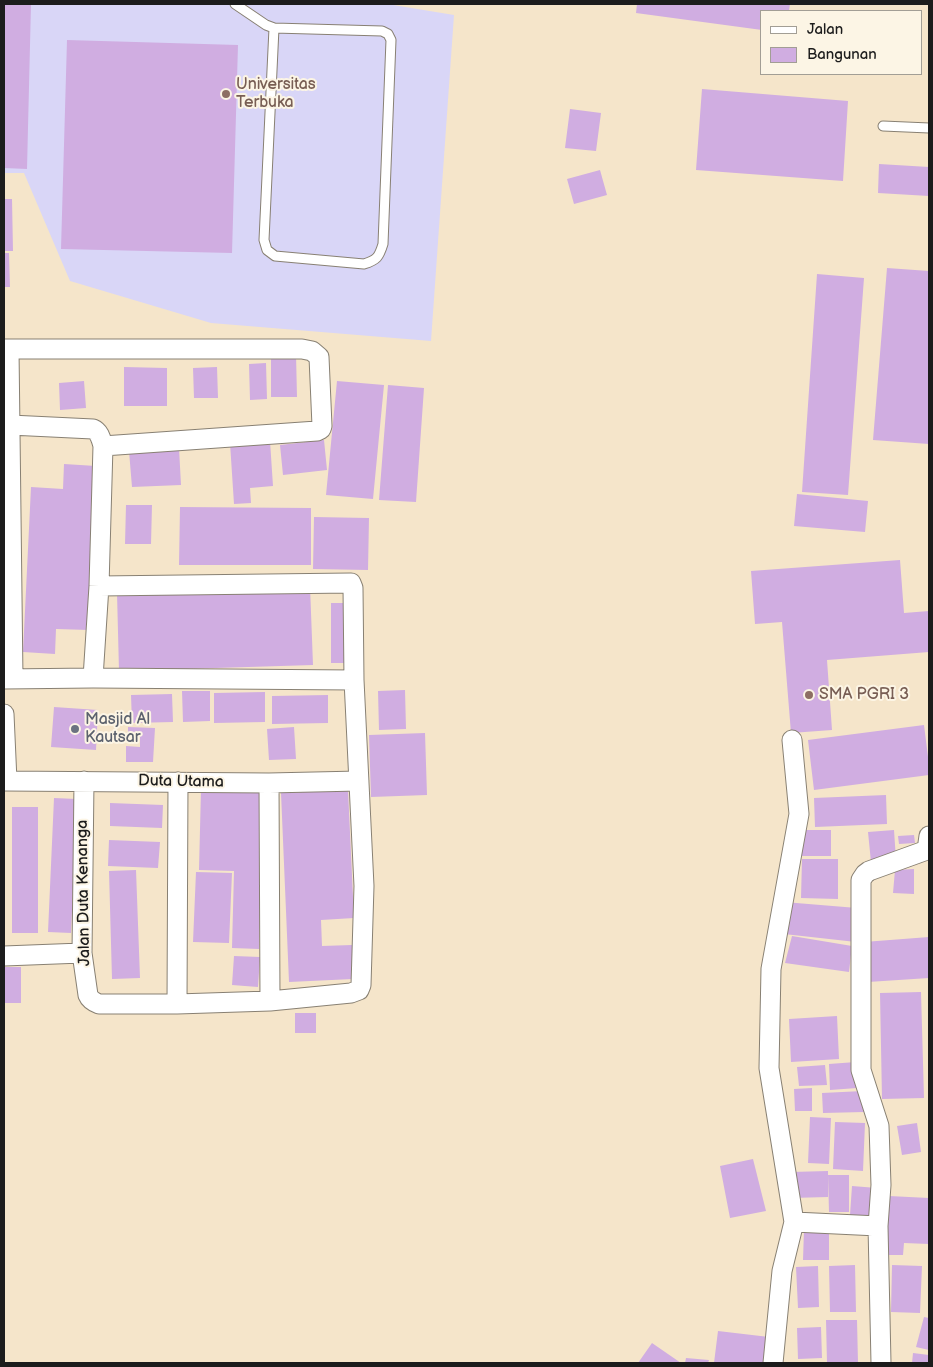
<!DOCTYPE html>
<style>
body{margin:0}
#map{position:relative;width:933px;height:1367px;overflow:hidden;background:#f5e5ca;font-family:"Balsamiq Sans",sans-serif}
canvas{display:block}
.frame{position:absolute;inset:0;border:5px solid #1c1c1c;pointer-events:none}
.legend{position:absolute;left:760px;top:10px;width:162px;height:65px;box-sizing:border-box;background:#fcf5e5;border:1px solid #a29e95;margin:0;padding:6px 9px;list-style:none;font-size:15px;color:#1c1c1c}
.legend li{display:flex;align-items:center;gap:10px;height:25px}
.legend b{width:25px;border:1px solid #a29e95}
</style>
<div id="map">
<canvas width="933" height="1367"></canvas>
<div class="frame"></div>
<ul class="legend">
<li><b style="height:6px;background:#fff"></b>Jalan</li>
<li><b style="height:14px;background:#d0ade1"></b>Bangunan</li>
</ul>
</div>
<script>
const c = document.querySelector('canvas').getContext('2d');
c.lineJoin = 'round';
function paint(path, color) {
  c.fillStyle = color;
  c.fill(path, 'evenodd');
}
function trace(path, color, width, dash) {
  c.strokeStyle = color;
  c.lineWidth = width;
  c.lineCap = dash ? 'butt' : 'round';
  c.setLineDash(dash || []);
  c.stroke(path);
}
function write(font, color, halo, rows, align = 'center') {
  c.font = font + ' "Balsamiq Sans",sans-serif';
  c.lineWidth = 4;
  c.setLineDash([]);
  c.textBaseline = 'middle';
  c.strokeStyle = halo;
  c.fillStyle = color;
  for (const [text, x, y, turn = 0] of rows) {
    c.save();
    c.translate(x, y);
    c.rotate((+turn || 0) * Math.PI / 180);
    c.textAlign = isNaN(turn) ? turn : align;
    if (halo) c.strokeText(text, 0, 0);
    c.fillText(text, 0, 0);
    c.restore();
  }
}
paint(new Path2D(`
 M4,4H387L454,15L431,341L211,323L70,281L24,173H4Z`), '#d9d6f7');
paint(new Path2D(`
 M4,4H31L27,169L4,168Z
 M637,4H790L789,11H762V30L636,13Z
 M67,40L238,45L232,253L61,249Z
 M702,89L848,101L843,181L696,170Z
 M570,109L601,113L596,151L565,148Z
 M879,164L929,167V196L878,193Z
 M600,170L607,195L574,204L567,179Z
 M4,199H12L13,251H4Z
 M4,253H9L10,287H4Z
 M887,268L929,271V444L873,440Z
 M817,274L864,278L848,495L802,492Z
 M296,354L297,397H271V355Z
 M266,363L267,399L250,400L249,364Z
 M124,367L167,368V406H124Z
 M217,367L218,398H194L193,368Z
 M84,381L86,408L60,410L59,383Z
 M337,381L384,385L373,499L326,495Z
 M388,385L424,388L416,502L379,500Z
 M324,440L327,470L283,475L280,445Z
 M270,441L273,486L250,488L251,503L234,504L230,443Z
 M179,448L181,485L132,487L129,451Z
 M64,464L96,466L89,630L56,629L55,654L23,652L31,487L63,489Z
 M797,494L868,501L865,532L794,526Z
 M126,505H152L151,544H125Z
 M180,507L311,508V565H179Z
 M314,517L369,518L368,570L313,569Z
 M900,560L904,613L929,611V652L827,660L832,730L791,733L782,622L755,624L751,571Z
 M310,586L313,665L119,671L117,593Z
 M331,603H350L351,663H331Z
 M405,690L406,729L379,730L378,691Z
 M182,691H210V721L183,722Z
 M265,692V722L214,723V693Z
 M172,694L173,722L132,723L131,695Z
 M328,695V723L272,724V696Z
 M54,707L98,710L96,750L51,747Z
 M924,725L929,765V775L814,790L808,740Z
 M128,727L155,728L153,762H126V746L140,747V737L128,736Z
 M294,727L296,759L269,760L267,729Z
 M425,733L427,795L371,797L369,735Z
 M201,789L262,790L259,949L232,948L234,871L199,870Z
 M348,790L354,918L321,920L322,946L352,945L353,979L289,982L281,793Z
 M886,795L887,824L815,827L814,798Z
 M54,798L77,799L71,933L48,932Z
 M110,803L163,805L162,828L110,826Z
 M12,807H38V933H12Z
 M802,830H831V856H802Z
 M894,830L896,860L871,862L868,832Z
 M914,835L915,843L899,844L898,836Z
 M109,840L160,842L158,868L108,866Z
 M802,859H838V899L801,898Z
 M914,869V894L893,893L895,870Z
 M136,870L140,978L112,979L109,871Z
 M196,872L232,873L229,943L193,942Z
 M784,902L857,908L856,942L784,934Z
 M792,936L852,946L849,972L785,963Z
 M929,937V978L868,982L864,942Z
 M234,956L260,957L258,987L232,985Z
 M4,967H21V1003H4Z
 M921,992L924,1098L882,1099L880,993Z
 M295,1013H316V1033H295Z
 M837,1016L839,1059L791,1062L789,1019Z
 M856,1062L857,1088L830,1090L829,1064Z
 M825,1065L827,1085L799,1086L797,1067Z
 M812,1088V1111H795L794,1089Z
 M863,1091L864,1112L823,1113L822,1093Z
 M810,1117L831,1118L829,1164L808,1163Z
 M835,1122L865,1123L863,1171L833,1169Z
 M917,1123L921,1152L902,1155L897,1126Z
 M753,1159L766,1211L730,1218L720,1166Z
 M828,1171V1197L791,1198V1172Z
 M828,1175H849V1212H829Z
 M852,1186L877,1188L875,1217L850,1215Z
 M889,1196L929,1198V1244L904,1243L903,1255H886Z
 M804,1230H829V1260H803Z
 M855,1265L856,1312H830L829,1266Z
 M892,1265L922,1266L920,1313L891,1312Z
 M818,1266L819,1307L798,1308L796,1267Z
 M924,1317L929,1318V1350L916,1347Z
 M826,1320H857L858,1363H827Z
 M821,1327L822,1358L798,1359L797,1328Z
 M718,1331L769,1337L766,1363H714Z
 M652,1343L681,1363H638Z
 M913,1353L929,1355V1363H912Z
 M686,1358L709,1360L708,1363H685Z`), '#d0ade1');
const lane = new Path2D(`
 M235,4L266,25L274,28L382,31L388,34L391,40L383,244C379,257 377,260 364,264L275,256L267,250L264,240L274,28
 M883,126L929,128`);
const street = new Path2D(`
 M4,349H9L13,679
 M9,349H302L312,351L319,357L322,426L321,429L317,431L103,446
 M10,425L93,429C100,432 101,439 103,446L99,586L93,678
 M4,679L93,678L354,680
 M4,714L7,781
 M4,781L269,783L359,781
 M84,781L82,953L88,995C90,1000 94,1002 99,1004H177L270,1001L351,993L359,990L361,985L364,886L354,680L353,588L351,583L99,586
 M269,783L270,1001
 M4,956L82,953
 M177,1004L178,782
 M794,1222L878,1226
 M773,1363L782,1271L794,1222L769,1068L771,969L799,814L792,740
 M881,1363L878,1226L881,1185L879,1126L861,1070V880L865,874L869,871L927,850L929,836`);
trace(lane, '#888073', 11);
trace(street, '#888073', 21);
trace(lane, '#fff', 9);
trace(street, '#fff', 19);
for (const [x, y, r, color] of [
 [226,94,5,"#8d6e63"],
 [809,695,5,"#8d6e63"],
 [75,729,5,"#6b7280"]
]) {
  const dot = new Path2D();
  dot.arc(x, y, r, 0, 2 * Math.PI);
  c.fillStyle = color;
  c.fill(dot);
  trace(dot, '#fcf5e5', 2);
}
write('16px', '#785e54', '#fcf5e5', [
 ["Universitas",236,85],
 ["Terbuka",236,103],
 ["SMA PGRI 3",819,695]
], 'left');
write('16px', '#5b616d', '#fcf5e5', [
 ["Masjid Al",85,720],
 ["Kautsar",85,738]
], 'left');
write('16px', '#1c1c1c', '#fcf5e5', [
 ["Duta Utama",181,782,1],
 ["Jalan Duta Kenanga",84,893,-91]
]);
</script>
